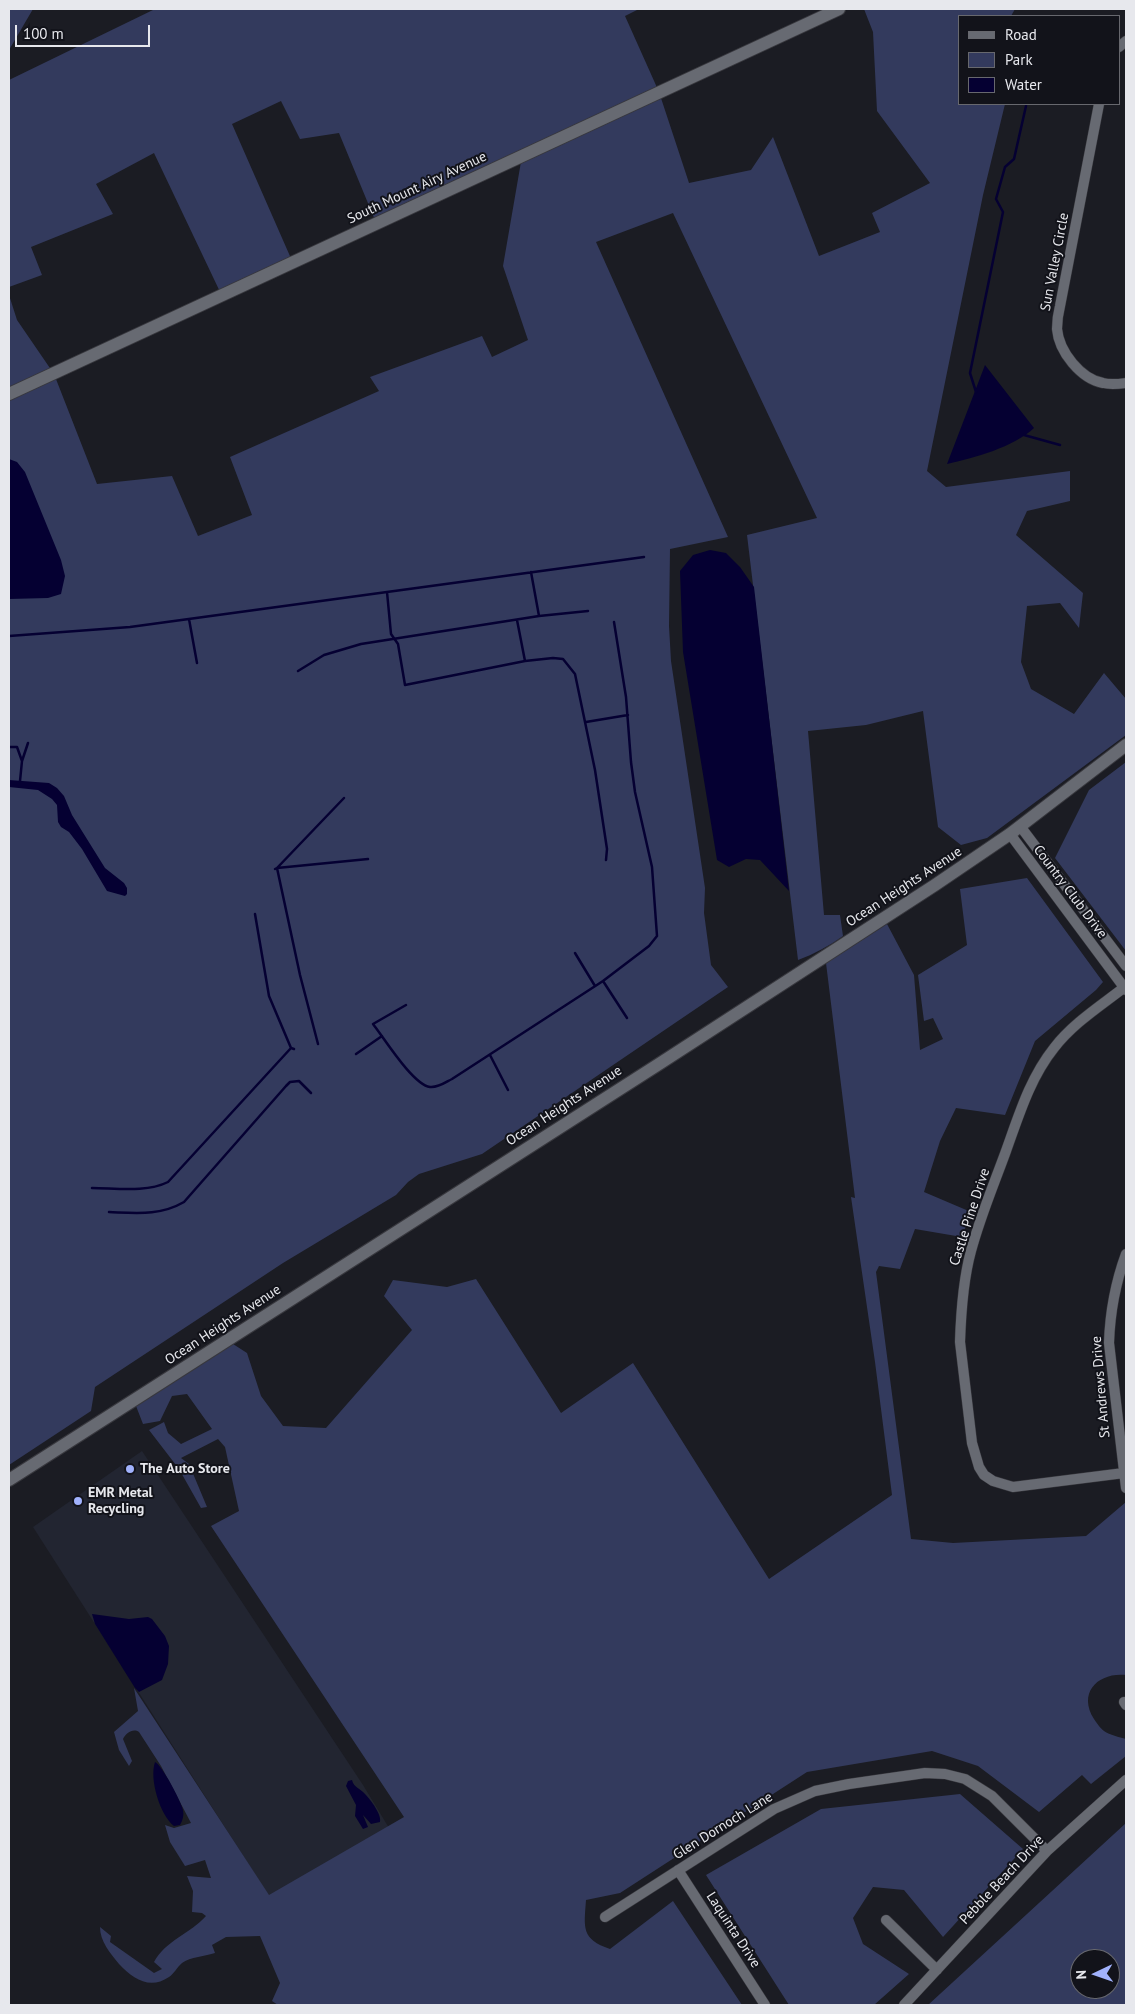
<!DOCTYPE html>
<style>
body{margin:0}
#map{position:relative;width:1135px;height:2014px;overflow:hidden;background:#1b1c23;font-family:"PT Sans",sans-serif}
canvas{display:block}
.frame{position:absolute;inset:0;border:10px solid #e7e8ed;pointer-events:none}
.legend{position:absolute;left:958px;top:15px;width:162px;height:90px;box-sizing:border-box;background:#12131a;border:1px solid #67686e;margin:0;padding:6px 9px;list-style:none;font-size:15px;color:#e7e8ed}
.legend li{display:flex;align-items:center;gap:10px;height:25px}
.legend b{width:25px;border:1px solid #67686e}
.north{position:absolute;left:1070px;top:1949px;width:50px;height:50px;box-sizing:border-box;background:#12131a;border:1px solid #67686e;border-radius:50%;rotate:267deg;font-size:14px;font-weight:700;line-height:20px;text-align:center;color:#e7e8ed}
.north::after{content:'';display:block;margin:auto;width:18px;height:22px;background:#a1b2fd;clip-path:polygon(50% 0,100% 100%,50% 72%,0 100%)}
.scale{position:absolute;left:15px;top:25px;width:135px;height:22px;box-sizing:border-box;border:2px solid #e7e8ed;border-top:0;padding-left:6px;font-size:15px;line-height:18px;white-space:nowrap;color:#e7e8ed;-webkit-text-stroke:4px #12131a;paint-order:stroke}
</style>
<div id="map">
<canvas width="1135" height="2014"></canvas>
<div class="frame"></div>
<ul class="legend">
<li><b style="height:6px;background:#676a72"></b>Road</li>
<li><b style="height:14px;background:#333a5d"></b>Park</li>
<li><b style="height:14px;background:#050032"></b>Water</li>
</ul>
<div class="north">N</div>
<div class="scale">100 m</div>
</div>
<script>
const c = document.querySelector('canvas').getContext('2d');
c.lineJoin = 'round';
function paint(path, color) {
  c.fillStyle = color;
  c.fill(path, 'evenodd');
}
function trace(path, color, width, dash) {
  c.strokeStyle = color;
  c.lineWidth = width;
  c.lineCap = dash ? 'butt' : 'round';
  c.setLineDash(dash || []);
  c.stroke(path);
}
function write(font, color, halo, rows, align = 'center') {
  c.font = font + ' "PT Sans",sans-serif';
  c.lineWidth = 4;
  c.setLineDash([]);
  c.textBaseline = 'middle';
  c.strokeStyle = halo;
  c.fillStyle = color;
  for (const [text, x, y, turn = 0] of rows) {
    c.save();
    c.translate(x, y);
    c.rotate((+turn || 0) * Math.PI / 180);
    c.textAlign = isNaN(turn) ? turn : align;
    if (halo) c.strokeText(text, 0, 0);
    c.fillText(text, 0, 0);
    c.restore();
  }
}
paint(new Path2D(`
 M142,1451L363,1785L389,1828L272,1901L33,1527Z`), '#222531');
paint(new Path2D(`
 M9,9H33L9,50Z
 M155,9H639L625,16L659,92L689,183L751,170L773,137L819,256L880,232L872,213L930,183L877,111L873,32L864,9H1015L1011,16H959V104H1005L983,195L927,471L946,487L1070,471V501L1027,511L1016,535L1083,593L1079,628L1060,603L1027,606L1021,662L1031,689L1074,714L1104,673L1126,699V735L987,838L961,845L938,827L923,711L866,725L808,731L824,915H840L843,936C829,946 814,954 798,960L747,535L817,518L673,213L596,242L728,537L670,549L669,626L671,661L705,888L704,913L711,965L728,987L482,1154L419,1174L408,1182L396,1195L283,1263L95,1387L91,1411L9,1465V295L17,320L54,374L97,484L172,476L198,536L252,515L230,457L379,391L370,377L482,336L492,357L528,340L503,266L522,156L377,225L339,133L300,139L281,101L232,124L293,263L222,296L154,153L96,184L113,214L31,247L42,275L9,287V80Z
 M1126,762V951L1055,858L1089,790Z
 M1027,878L1103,982L1096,990L1035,1041L1005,1115L956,1108L940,1141L924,1192L971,1212L962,1237L915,1229L900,1269L879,1266L876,1272L911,1539L953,1543L1086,1536L1126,1502V1675C1099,1672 1077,1692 1094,1719C1096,1722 1100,1728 1104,1731C1110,1735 1119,1737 1126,1739V1756L1091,1784L1082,1775L1039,1812L978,1766L932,1751L807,1772L620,1893L586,1900C584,1928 581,1939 610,1949L673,1901L742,2005H278L272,2001L280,1983L260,1936L226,1937L212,1945L215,1953C206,1956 190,1957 182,1963C177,1967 174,1974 169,1977C150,1990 133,1979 119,1964C110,1953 100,1941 100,1927L111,1936L110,1942L154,1973L162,1969L154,1962C165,1941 191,1933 206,1916L202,1913L192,1912L193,1891L187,1876L211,1878L205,1860L185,1866L170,1842L165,1825L174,1828L191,1823L161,1766L139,1732C133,1728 126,1733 123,1739L132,1761L129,1766L119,1750L114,1732L138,1711L134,1688L269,1895L404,1817L211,1526L239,1511L225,1447L218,1439L181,1458L189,1464L207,1507L201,1508L179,1469L149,1430L164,1422L168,1433L181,1444L212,1429L187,1394L172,1396L160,1421L143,1424L136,1406L233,1344L247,1353L261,1396L283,1426L326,1428L412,1330L384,1296L393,1280L447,1287L476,1279L561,1413L633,1363L769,1579L892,1495L875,1362L851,1197L855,1198L826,963L887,924L914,975L920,1050L943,1039L933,1018L924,1021L918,975L967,945L960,889Z
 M960,1794L1023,1849L943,1937L904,1890L873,1887L853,1918L863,1944L909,1974L874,2005H789L706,1875L821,1809Z
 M1126,1823V2005H928ZM1080,1959H1110V1989H1080Z`), '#333a5d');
paint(new Path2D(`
 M985,365L1034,428C1014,447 974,458 947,464Z
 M9,459L17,462L25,472L61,560L65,576L61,594L48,598L9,599Z
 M710,550L726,553L740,567L754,587L789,891L760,860L746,859L729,867L717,860L683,652L680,571L693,555Z
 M9,780L49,783L57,788L64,796L72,815L105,868L124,883L127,888V894L125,896L107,891L82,849L69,832L61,827L58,822L57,805L52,799L38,790L9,787Z
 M92,1614L129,1619L148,1617L152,1619L165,1636L169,1646L168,1664L162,1680L139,1692L135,1688L95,1624Z
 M155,1762C162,1765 181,1801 183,1810C184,1815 183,1820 180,1825L174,1826C160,1815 149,1779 155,1762Z
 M352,1780C354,1788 360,1788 365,1794C371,1800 382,1815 380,1822L371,1824L363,1815L368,1827L363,1829L355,1816L356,1805L346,1786L348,1781Z`), '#050032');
trace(new Path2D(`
 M976,392L970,373L1003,212L996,199L1005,167L1014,159L1026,106
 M1024,435L1060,445
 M531,572L539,616
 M387,592L391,634L398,644L405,685L525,661L553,658L563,659L575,674L595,770L607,849L606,860
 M189,619L197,663
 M517,620L525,661
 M9,636L130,627L644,557
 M298,671L324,655L361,644L539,616L588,611
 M586,722L628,715
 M9,747H17L22,761L20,781
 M22,761L28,743
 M277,868L344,798
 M277,868L368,859
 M275,869L277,868L300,975L318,1044
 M255,914L269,996L291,1048L294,1049
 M575,953L595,986
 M603,981L627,1018
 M406,1005L373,1024C384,1038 413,1085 430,1087C438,1088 446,1082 452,1079L603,981L649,946L657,936L652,867L635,792L631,762L626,697L614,622
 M356,1054L382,1036
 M490,1055L508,1090
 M92,1188C115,1188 146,1193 168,1182L291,1048
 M109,1212C136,1213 160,1216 184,1202L286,1086L290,1082L299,1081L311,1093`), '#050032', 2.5);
const street = new Path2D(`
 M1119,47L1126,41
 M1099,104L1060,306C1058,314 1057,322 1057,329C1059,352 1081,379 1103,383C1111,385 1118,384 1126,383
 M1020,826L1126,966
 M1010,834L1126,990
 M1126,1254C1115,1284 1110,1312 1109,1343L1126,1488
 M1124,1473L1013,1487L993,1481L984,1475L979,1467L972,1443L960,1342C961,1311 963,1280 971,1251C980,1217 994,1184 1006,1151C1019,1115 1030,1078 1054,1048C1073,1023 1102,1005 1126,986
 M1124,1702L1126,1705
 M678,1870L765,2005
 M605,1917L774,1809L815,1791L849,1784L925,1773L945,1774L965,1779L992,1796L1047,1851
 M886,1920L937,1970
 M904,2005L1047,1851L1126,1780`);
const secondary = new Path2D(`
 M9,394L839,9
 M9,1480L659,1064L935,885L1010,834L1126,745`);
trace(street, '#38383e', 11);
trace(secondary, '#38383e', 14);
trace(street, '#676a72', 10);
trace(secondary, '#676a72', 12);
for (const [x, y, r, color] of [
 [130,1469,5,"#a1b2fd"],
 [78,1501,5,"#a1b2fd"]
]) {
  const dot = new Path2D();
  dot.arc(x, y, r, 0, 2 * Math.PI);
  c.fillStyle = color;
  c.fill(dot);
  trace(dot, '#12131a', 2);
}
write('14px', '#e7e8ed', '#12131a', [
 ["South Mount Airy Avenue",417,188,-25],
 ["Sun Valley Circle",1055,262,-79],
 ["Ocean Heights Avenue",904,887,-33],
 ["Country Club Drive",1070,892,53],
 ["Ocean Heights Avenue",564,1106,-33],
 ["Castle Pine Drive",970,1217,-72],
 ["Ocean Heights Avenue",223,1325,-33],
 ["St Andrews Drive",1101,1387,-95],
 ["Glen Dornoch Lane",723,1826,-32],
 ["Pebble Beach Drive",1002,1880,-47],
 ["Laquinta Drive",733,1930,57]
]);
write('bold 14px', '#e7e8ed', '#12131a', [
 ["The Auto Store",140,1469],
 ["EMR Metal",88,1493],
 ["Recycling",88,1509]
], 'left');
</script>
